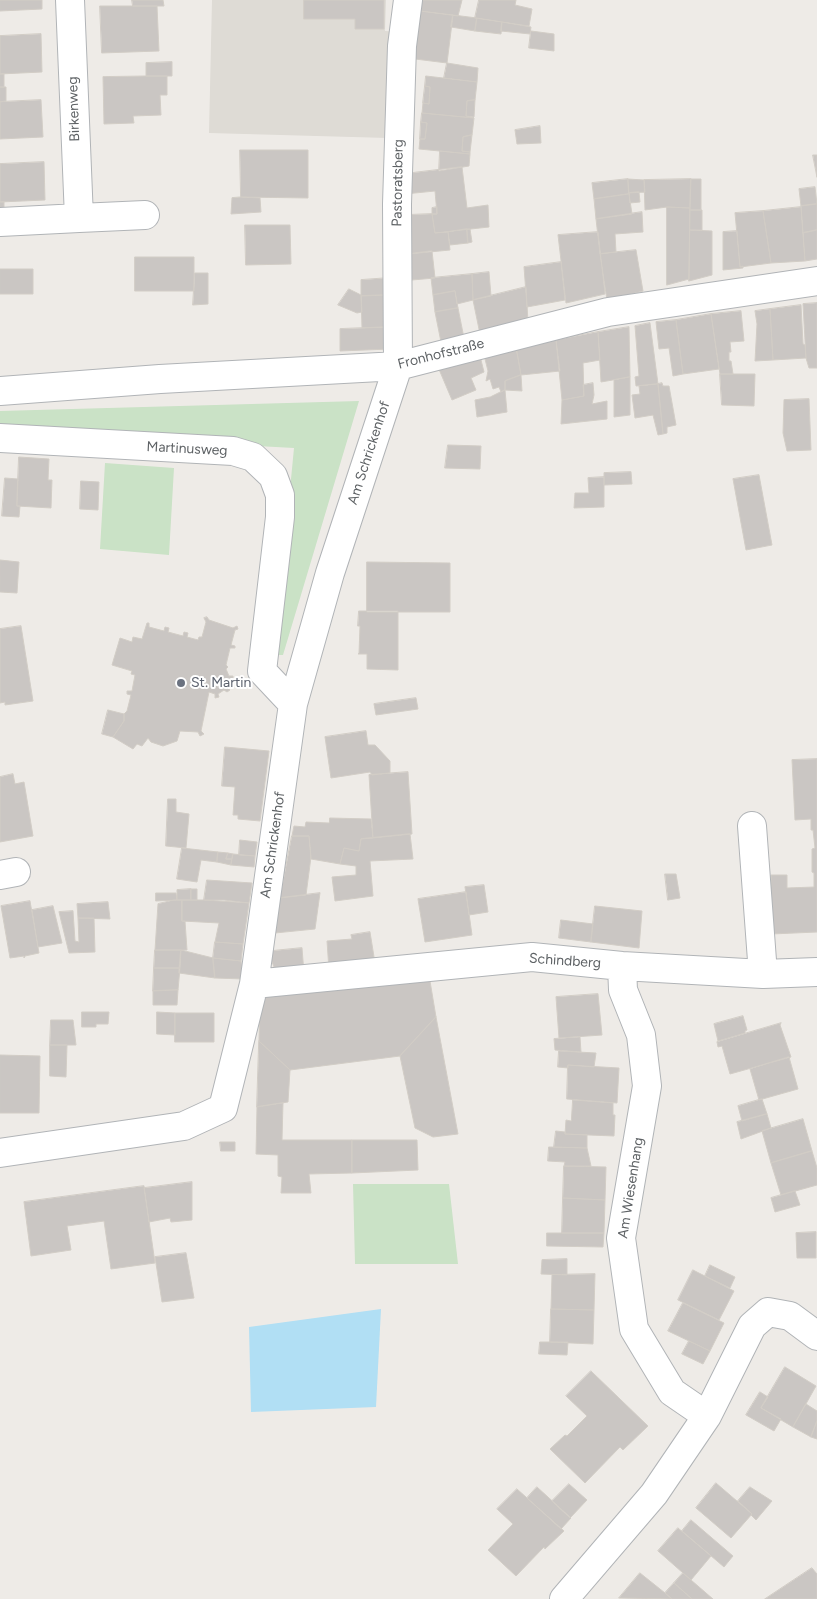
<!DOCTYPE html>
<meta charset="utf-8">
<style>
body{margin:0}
canvas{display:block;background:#eeebe7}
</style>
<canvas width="817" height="1599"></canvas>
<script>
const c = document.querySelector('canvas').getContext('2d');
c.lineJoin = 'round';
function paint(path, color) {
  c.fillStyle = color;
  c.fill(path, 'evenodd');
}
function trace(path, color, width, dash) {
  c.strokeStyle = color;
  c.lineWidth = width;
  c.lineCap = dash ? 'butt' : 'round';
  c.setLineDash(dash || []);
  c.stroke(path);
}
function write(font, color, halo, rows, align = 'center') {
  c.font = font + ' Figtree,sans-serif';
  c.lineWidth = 4;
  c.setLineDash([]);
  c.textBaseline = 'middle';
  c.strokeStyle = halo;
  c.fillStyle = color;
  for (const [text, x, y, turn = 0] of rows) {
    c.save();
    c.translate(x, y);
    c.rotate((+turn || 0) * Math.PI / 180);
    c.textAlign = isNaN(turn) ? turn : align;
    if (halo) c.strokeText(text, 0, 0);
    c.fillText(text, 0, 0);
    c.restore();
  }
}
paint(new Path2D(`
 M212,0H386L385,31L401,32L388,138L209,133Z`), '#dedbd5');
paint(new Path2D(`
 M359,401L283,655H274L294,448L0,432V411Z
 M105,463L174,468L169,555L100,549Z
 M353,1184H449L458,1264H355Z`), '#cae2c6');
paint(new Path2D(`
 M381,1309L376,1407L251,1412L249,1327Z`), '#b1dff4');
const building = new Path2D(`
 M0,0H42V9L0,11Z
 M132,0H163L164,6H133Z
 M304,0H384V29H355V19H304Z
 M421,0H462L458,16L420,11Z
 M479,0H516L515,5L532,9L529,26L475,18Z
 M100,6H157L159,51L102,53Z
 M420,11L453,15L447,63L415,59Z
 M453,15L477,18L475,31L451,27Z
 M477,18L502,22L501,34L475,31Z
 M502,22L531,27L530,34L501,31Z
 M531,31L554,34V51L529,48Z
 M41,34L42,72L0,74V36Z
 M172,62V76H146V63Z
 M447,63L478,68L477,82L444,78Z
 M0,74H4V87H0Z
 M146,76H167V95H160L161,115L133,116L134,123L104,124L103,77Z
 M426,76L477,82L475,100L467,101L466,116L474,118L422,113L423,103L429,104L430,87L425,86Z
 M425,86L430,87L429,104L423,103Z
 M0,87H6V101L0,102Z
 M41,100L43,137L0,139V102Z
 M475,100L474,117L466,116L467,101Z
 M422,113L474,118L472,135L463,137L462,151L470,152V154L419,149L420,139H425L427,123L421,122Z
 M421,122L427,123L425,139H420Z
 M540,126L541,143L517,144L515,130Z
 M472,135L470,152L462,151L463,137Z
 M240,150H308V198L241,197Z
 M440,151L470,154L469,166L439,171Z
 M813,155H817V177Z
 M44,162L45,200L0,202V164Z
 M462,167L467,208L488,205L489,227L435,233L432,214H437L435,191L405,194L404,174Z
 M628,179L644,180L645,192L629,193Z
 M628,179L629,194L594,199L592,183Z
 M691,179H701V210H690Z
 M691,179L690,208L667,207L645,210L644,180Z
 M815,187L817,204L801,206L799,189Z
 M639,192L640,202L630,203L629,193Z
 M629,194L632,214L596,219L594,199Z
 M241,197L260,198L261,212L231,214L232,198Z
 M0,202H4V213H0Z
 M817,204V230L803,233L801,206Z
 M437,207V214H432V208Z
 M667,207L690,208L689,279L667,285Z
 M801,207L805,261L771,263L763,211Z
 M690,210H702V230H690Z
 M763,211L771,263L740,267L735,213Z
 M642,212L643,232L615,234L616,252L600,254L596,219Z
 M432,214L435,233L448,232L450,250L409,254L407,215Z
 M245,225H290L291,264L246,265Z
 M467,229L468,243L450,245L448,232Z
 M467,229H470L472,242L468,243Z
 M690,230L712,231V275L689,281Z
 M817,230V259L805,261L803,233Z
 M737,231L740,267L743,266V268L723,270V232Z
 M598,232L605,294L566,303L558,235Z
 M636,250L643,291L607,300L600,254Z
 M432,251L435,278L412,280L409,254Z
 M135,257H194V291H135Z
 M561,262L565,300L527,307L524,267Z
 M0,269H33V294H0Z
 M489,272L491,296L473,300L472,274Z
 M195,273H208V304L193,305Z
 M472,274L473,300L457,304L455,291L433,295L431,278Z
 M389,278L390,295L361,296V280Z
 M526,287L528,322L480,334L473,300Z
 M349,289L361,295L362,312L357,313L338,305Z
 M455,291L458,308L435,312L433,295Z
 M390,295L391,327L362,328L361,296Z
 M817,303V368H809L806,358L803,304Z
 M801,305L803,344L805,345L806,358L773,360L770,309Z
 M458,308L464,338L441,342L435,312Z
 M770,309L773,360L755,361L757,324L755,311Z
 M741,311L744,341L730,342L731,352H729V361H731L733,374H720L711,314Z
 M711,314L719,369L683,374L676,320Z
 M676,320L683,374L673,376L669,348L659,349L656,322Z
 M650,323L658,384L636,386L635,377L639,376L635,326Z
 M391,327L390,349L340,351V329Z
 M629,327L630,377L601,382L598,332Z
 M598,332L600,360L583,363L584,396L562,400L556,340Z
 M556,340L560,371L521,375L516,347Z
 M516,347L521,375L505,381V390L501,392L499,387L493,389L490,379L486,381L488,371L484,355Z
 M480,356L484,372L471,378L476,390L452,400L438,367Z
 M720,374H755L754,406L722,405Z
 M521,375L522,391L505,390V381Z
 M630,377V415L614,417V380Z
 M593,383L594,395L592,404L607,401V419L561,424L562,400L584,396L583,385Z
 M662,383L663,386H669L676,425L667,427V433L663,434L658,384Z
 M658,384L663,434L658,435L653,415L635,418L632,395L640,394L639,386Z
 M505,390L507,412L477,417L475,400L490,397Z
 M809,399L811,450L787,451L783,433L784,400Z
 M448,445L481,446L480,469L445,468Z
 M19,457L49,459L48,480H52L51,508L17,506Z
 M631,472L632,484L604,485V473Z
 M759,475L772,545L746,550L733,479Z
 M604,477V507L574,508L575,493H589L588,478Z
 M5,478L18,479L17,506H20L19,517L2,516Z
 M81,481L99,482L98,510L80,509Z
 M0,560L19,562L17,593L0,592Z
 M367,562L450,563V612H367Z
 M359,611H398V670L367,669V654H358L359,653L360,626H358Z
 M207,617L209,620L233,628L237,626L238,629L235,630L231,645L235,646V648H230L226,665L228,667L226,669L229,676H233V679H229L227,687L230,690L227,692L224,690L218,694L219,697L215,698V694L209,692L201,731L204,734L200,736L198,732L180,731L177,741L163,746L151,742L148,738L142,746L137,744L133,749L113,737L124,721V714L127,711L131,695L127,694V691H132L135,675L131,674L132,671L112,665L120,638L132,642L133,637L142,639L147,623H149V627L164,631L165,627L169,628L168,632L183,636L184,632L188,633L187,637L198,640L199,637H202L206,622L204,618Z
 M21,626L33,701L5,705V702L0,703V629Z
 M416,698L418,709L376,715L374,704Z
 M108,710L124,714V721L113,737L102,734Z
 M366,731L368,745H375L390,761V773L372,775L370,772L331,778L325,737Z
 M225,747L269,751L260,821L238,819V815H233L235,787L222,786Z
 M817,759V932L772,934L770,888L771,887V875H787V888L814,887V873L812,872V849L815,848L813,830H811V819L795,820L792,760Z
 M408,772L412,834L373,838L369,775Z
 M13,774L15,784L24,782L33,836L0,842V777Z
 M168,799H176V812L189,814L186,848L166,846Z
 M330,818L371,819L373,838L361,839L359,851L344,848L340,864L311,859L309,836H292L294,826L305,827L306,822L329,823Z
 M410,834L413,859L370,861L373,896L335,901L332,877L356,875V866L340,864L344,848L359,851L361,839Z
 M292,836H309L311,857L306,895L280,898Z
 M240,840L257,842L255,856L239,855Z
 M182,848L218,852L217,862L201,860L197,882L177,879Z
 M218,852L228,853L226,859H232L231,865L217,862Z
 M228,853L233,854L232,859H226Z
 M233,854L255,856L254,867L231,865Z
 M665,874H676L680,898L668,900Z
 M207,880L252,883L249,903L204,900Z
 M484,885L488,912L469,915L465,887Z
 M191,889H197V900H191Z
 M191,889V900H177V890Z
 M466,892L472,935L425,942L418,899Z
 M156,893H176L177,900L156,901Z
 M320,893L315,929L275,933L280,898Z
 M174,900H182V921H185L187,950H155L158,904Z
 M182,900H224L249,903L243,944L215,942L219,923L182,921Z
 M30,901L39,953L25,956L24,958V956L10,958L1,906Z
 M108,902L110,919L78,918L77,904Z
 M53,906L62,943L38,947L32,910Z
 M595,906L642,911L639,948L591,942Z
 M73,911L75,941L79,942L78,918H94L95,952L69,953L59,912Z
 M561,920L593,924L591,942L559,938Z
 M370,932L375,963L329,970L327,941L352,939L351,935Z
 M215,942L243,944L241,961L213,958Z
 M302,948L304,973L289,975L274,967L271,959L272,951Z
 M155,950H181L180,968H154Z
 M181,950L213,958L215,978L179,973Z
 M213,958L241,961L243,979L215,978Z
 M154,968H180L178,990L153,991Z
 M429,975L436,1017L400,1056L290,1070L259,1041L260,997Z
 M178,990L177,1005H153V991Z
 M598,994L602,1035L559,1038L556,997Z
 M82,1012H109L108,1024H96V1027H82Z
 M157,1012L175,1013V1035L157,1034Z
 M175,1013H214V1042H175Z
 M743,1016L747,1030L745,1031V1033L718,1041L714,1024Z
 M436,1017L458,1134L433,1137L415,1128L400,1056Z
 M51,1020H73L76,1045H50Z
 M781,1023L780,1025L791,1057L730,1074L722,1046L718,1047L717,1042Z
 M580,1037L581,1052L555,1050L554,1039Z
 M259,1041L290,1070L288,1102L257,1107Z
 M50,1045H67L66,1077L50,1076Z
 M559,1051L596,1053L594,1067L568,1065V1068L558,1067Z
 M0,1055L40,1056L39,1113H0Z
 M789,1057L798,1089L759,1100L750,1069Z
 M568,1065L619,1068L617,1103L567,1099Z
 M762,1099L767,1114L742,1121L738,1106Z
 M573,1100L613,1103V1115H615L614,1136L565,1134L566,1120L571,1121Z
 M283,1103L282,1140H352V1173L309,1174L311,1193H281L282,1177L278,1176V1155L256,1154L257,1107Z
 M767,1114L771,1128L741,1139L737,1122Z
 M803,1119L812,1151L771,1163L762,1131Z
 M556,1131L565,1132V1134L587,1135V1148L554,1147Z
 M352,1140H417L418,1170L352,1173Z
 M220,1142H235V1151H221Z
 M549,1147L587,1148L591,1166H564L565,1162L548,1161Z
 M812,1151L817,1168V1185L781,1195L771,1163Z
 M564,1166L606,1167L605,1200L563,1198Z
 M192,1182V1220L171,1222L170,1218L149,1222L144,1188Z
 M144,1186L155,1263L111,1269L104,1221L67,1226L71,1250L31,1256L24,1202Z
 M795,1191L800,1205L775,1212L771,1198Z
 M563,1198L605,1200L604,1233H562Z
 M816,1232V1258H797L796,1233Z
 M547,1233H604L603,1247L547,1246Z
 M186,1253L194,1298L162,1302L155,1257Z
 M567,1259V1275L541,1274L542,1260Z
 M710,1265L735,1277L730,1288L705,1276Z
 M693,1270L734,1291L719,1320L678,1300Z
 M595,1274L594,1310L551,1309L552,1275Z
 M683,1303L724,1323L710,1351L668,1331Z
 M551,1309L594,1310L593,1344L550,1342Z
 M689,1341L710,1351L703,1364L682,1354Z
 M540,1342H568L567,1355L539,1354Z
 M785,1367L816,1386L793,1427L761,1408Z
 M591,1371L648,1426L623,1450L620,1447L585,1483L550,1449L565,1435L567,1436L587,1416L566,1396Z
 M760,1392L768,1397L761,1408L781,1419L774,1431L746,1415Z
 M806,1404L817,1411V1421L811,1437L793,1427Z
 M817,1421V1439L811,1437Z
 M716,1483L752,1514L731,1538L696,1508Z
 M569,1484L587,1500L570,1518L552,1501Z
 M537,1487L571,1518L561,1529L527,1498Z
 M750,1487L772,1501L756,1520L751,1515L752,1514L738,1501Z
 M517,1489L564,1531L545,1549L544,1547L516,1576L488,1550L513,1524L497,1509Z
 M691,1520L733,1556L724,1567L682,1531Z
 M678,1528L711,1556L691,1580L658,1551Z
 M812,1568L817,1574V1599H765Z
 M640,1573L665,1593L672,1599L619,1598Z
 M683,1573L691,1580L713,1599H692L674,1583Z
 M674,1583L692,1599H672L665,1593Z`);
paint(building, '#cac6c3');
trace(building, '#d2cdc6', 1);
const minor = new Path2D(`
 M70,0L79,218L145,215
 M0,222L79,218
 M0,391L160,379L398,366L608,312L817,281
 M0,438L233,451L253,457L273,476L280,495V517L262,671L293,704
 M752,826L763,974
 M0,875L16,872
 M622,966L623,990L641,1035L647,1086L621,1238L634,1329L672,1392L707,1416
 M254,984L532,957L622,966L763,974L817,972
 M0,1153L184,1126L223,1108L254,984L293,704L330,573L398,366L397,204L402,46L408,0
 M564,1599L654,1494L707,1416L752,1326L768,1312L790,1316L817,1336`);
trace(minor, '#b1b4b7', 30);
trace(minor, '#fff', 28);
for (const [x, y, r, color] of [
 [181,683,5,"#6b7280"]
]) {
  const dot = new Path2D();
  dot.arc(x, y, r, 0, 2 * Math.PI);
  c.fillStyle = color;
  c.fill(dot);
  trace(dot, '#fff', 2);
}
write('14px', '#5e6265', '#fff', [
 ["Birkenweg",74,109,-92],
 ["Pastoratsberg",398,183,-89],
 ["Fronhofstraße",441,354,-14],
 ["Martinusweg",187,449,3],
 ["Am Schrickenhof",369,453,-72],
 ["Am Schrickenhof",273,845,-82],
 ["Schindberg",565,961,4],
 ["Am Wiesenhang",631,1188,-81]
]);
write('14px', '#5b616d', '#fff', [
 ["St. Martin",191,683]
], 'left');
</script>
